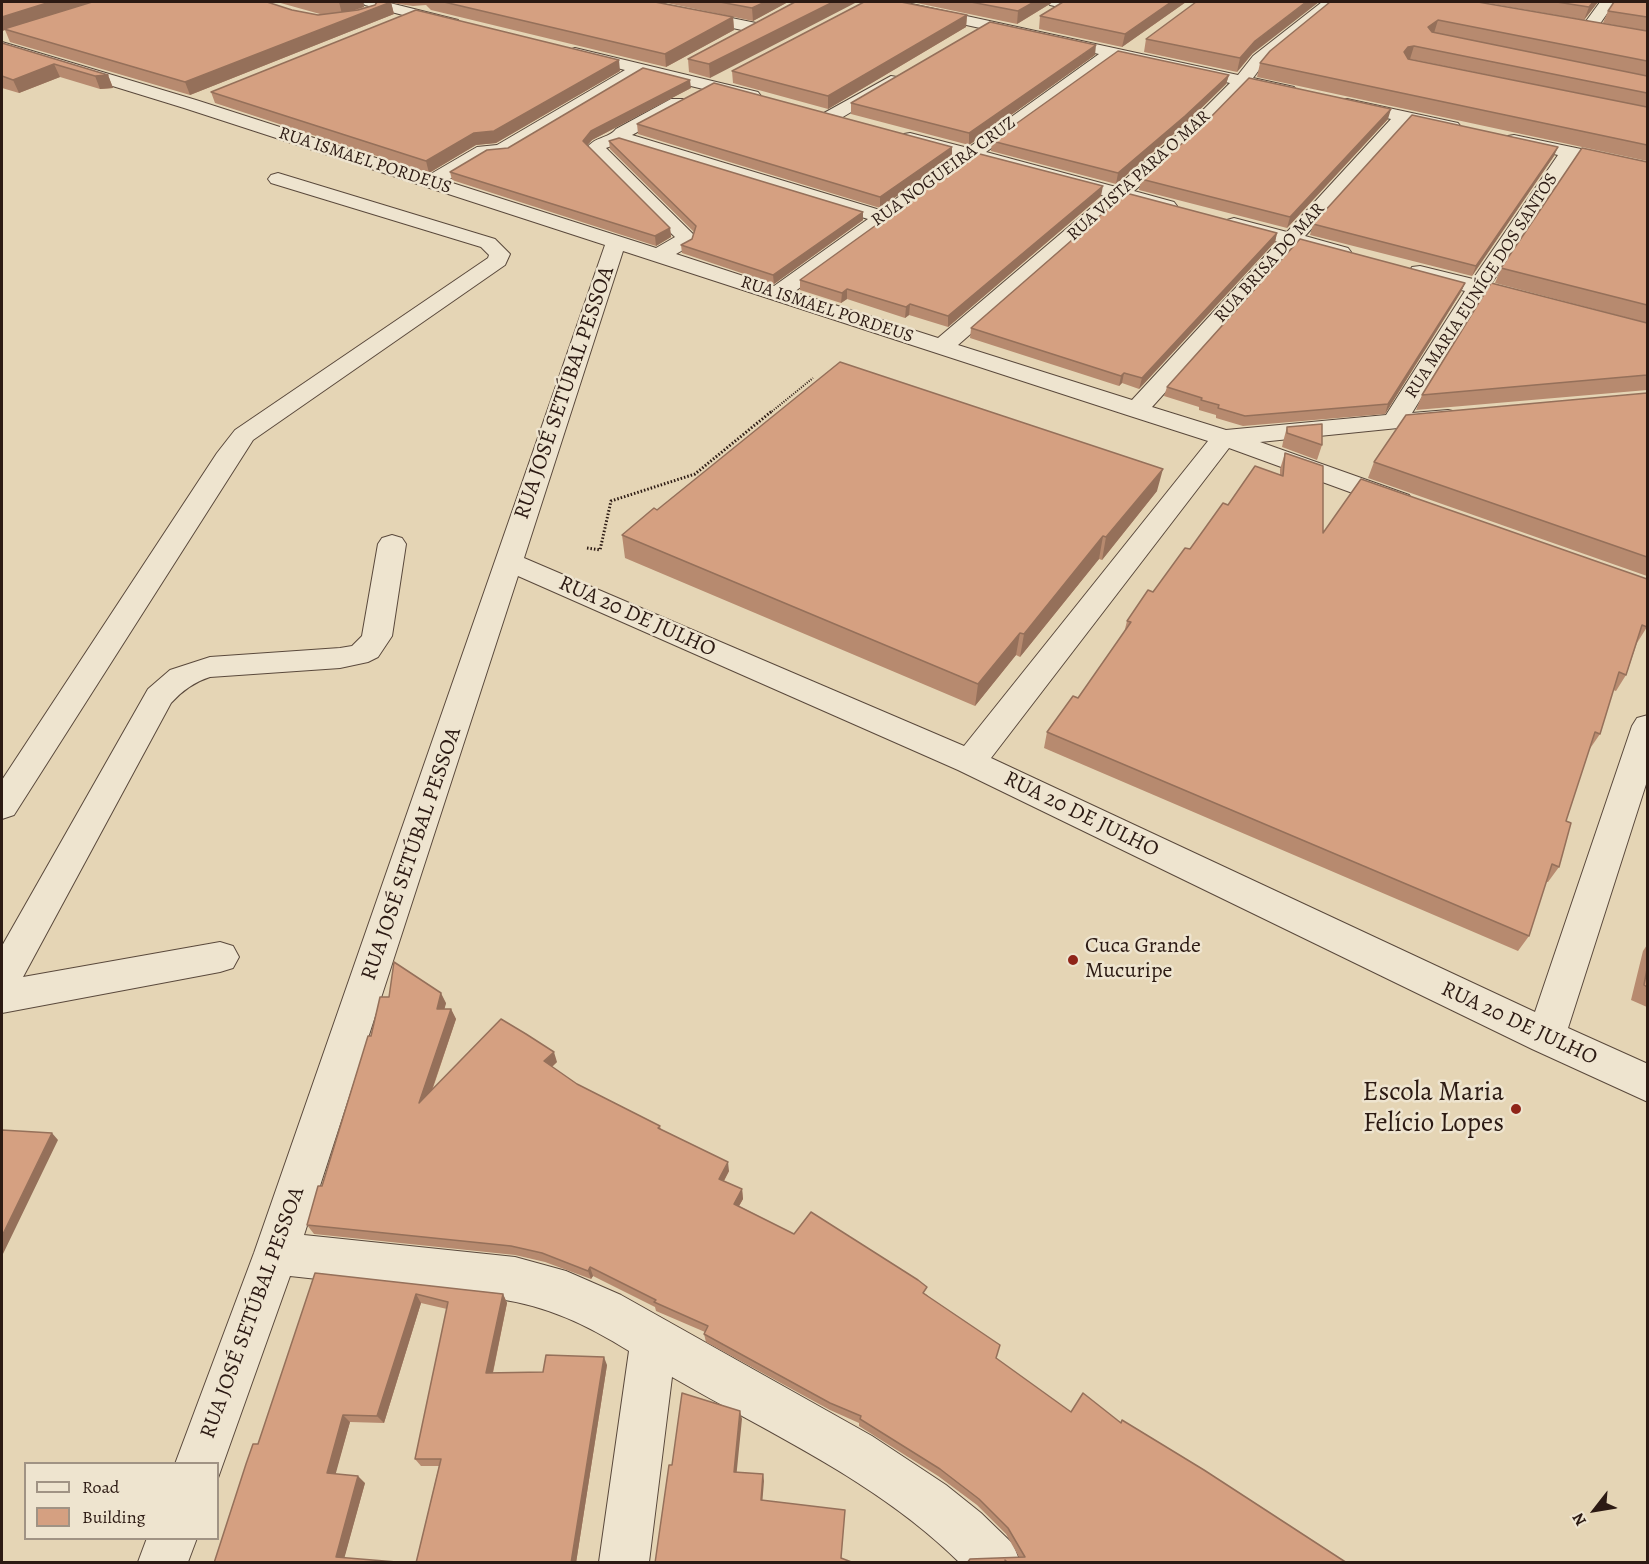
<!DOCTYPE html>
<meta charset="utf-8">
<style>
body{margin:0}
#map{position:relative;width:1649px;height:1564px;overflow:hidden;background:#e5d5b5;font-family:Alegreya,serif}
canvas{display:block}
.frame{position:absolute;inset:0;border:3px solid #2c1a13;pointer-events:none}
.legend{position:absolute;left:24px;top:1462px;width:195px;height:78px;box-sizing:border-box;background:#eee4cf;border:2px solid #a09384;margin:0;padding:8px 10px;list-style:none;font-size:18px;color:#2c1a13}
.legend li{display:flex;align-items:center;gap:12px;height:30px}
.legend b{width:30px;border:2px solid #a09384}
.north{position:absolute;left:1565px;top:1480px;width:60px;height:60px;-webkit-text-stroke:4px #eee4cf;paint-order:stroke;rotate:239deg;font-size:16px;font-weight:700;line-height:24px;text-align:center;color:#2c1a13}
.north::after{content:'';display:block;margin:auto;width:21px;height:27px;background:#2c1a13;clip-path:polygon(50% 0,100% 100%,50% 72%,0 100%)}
</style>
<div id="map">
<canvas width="1649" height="1564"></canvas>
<div class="frame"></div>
<ul class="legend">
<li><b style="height:8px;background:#eee4cf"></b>Road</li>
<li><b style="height:16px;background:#d5a081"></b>Building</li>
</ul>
<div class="north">N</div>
</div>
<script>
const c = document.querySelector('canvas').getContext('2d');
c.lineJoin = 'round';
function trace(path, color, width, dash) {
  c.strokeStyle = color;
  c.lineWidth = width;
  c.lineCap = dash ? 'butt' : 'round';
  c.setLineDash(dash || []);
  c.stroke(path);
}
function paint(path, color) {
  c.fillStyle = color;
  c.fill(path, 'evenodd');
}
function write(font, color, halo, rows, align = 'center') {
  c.font = font + ' Alegreya,serif';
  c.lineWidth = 5;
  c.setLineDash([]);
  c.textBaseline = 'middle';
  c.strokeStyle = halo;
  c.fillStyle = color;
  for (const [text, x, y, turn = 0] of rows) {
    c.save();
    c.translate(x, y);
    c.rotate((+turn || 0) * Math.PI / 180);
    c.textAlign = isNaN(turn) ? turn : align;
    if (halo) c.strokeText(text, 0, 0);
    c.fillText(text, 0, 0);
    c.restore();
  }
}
const minor = new Path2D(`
 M362,2H386L458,20L460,23L452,28L365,5Z
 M626,2H653L756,23L764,28L756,33L634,7Z
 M877,2H902L1238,75L1253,56L1322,2H1339L1265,62L1253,78L1294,87L1297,91L1294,95L1288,96L1246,87L1197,136L1134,191L1174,202L1177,206L1174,210L1167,212L1123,200L958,345L1132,400L1278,242L1227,228L1224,224L1227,220L1234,218L1287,232L1391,119L1341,108L1338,104L1341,100L1347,99L1458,123L1461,127L1458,131L1452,132L1408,123L1305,236L1348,248L1351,252L1348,256L1341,258L1296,247L1152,407L1226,430L1386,415L1465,291L1412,277L1409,272L1412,267L1420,266L1473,279L1558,155L1508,144L1505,140L1508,136L1514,135L1648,163V175L1575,159L1491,284L1538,296L1541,301L1538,306L1530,308L1484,296L1412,413L1448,410L1457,412L1460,417L1457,422L1260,442L1409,495L1413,501L1409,507L1400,509L1391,507L1229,448L991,758L1535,1012L1632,726L1637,718L1648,715V778L1568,1028L1648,1064V1102L1532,1049L958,770L518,576L304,1235L515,1257L566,1271L621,1295L872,1436L946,1485L981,1513L1013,1544L1020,1562H959C877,1481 770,1434 672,1377L649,1562H599L629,1351C587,1325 548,1306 499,1299L290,1276L218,1478V1464H175L254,1253L605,245L184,108L2,52V42L196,100L429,175L477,147L497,145L625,70L569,56L567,53L569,50L575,48L758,92L761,96L758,100L752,101L642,74L508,155L488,157L446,181L656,248L675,237L619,183L599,160L586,149C595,136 608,139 616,129L671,99H683L686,103L683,107L632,135L880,210L957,156L904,142L901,138L904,134L910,133L968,148L1099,54L884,7L879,5ZM1115,58L1230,83L1185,128L1116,187L986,152ZM620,143L868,219L774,286L676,254L692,245L695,236L606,148ZM974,161L1105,196L938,338L794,292ZM623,251L1127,415L1208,441L964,746L524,558Z
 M1047,2H1070L1071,3L1063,8L1050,5Z
 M1600,2H1615L1595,31H1583L1581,28Z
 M891,76L897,77L899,81L897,85L836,121H824L821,117L824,113Z
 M278,173L495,239L510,254L505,265L253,440L14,815L2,819V780L217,453L235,430L488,258L489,255L481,247L271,183L268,179L271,175Z
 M392,535L402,538L406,544L392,636L378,657L368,662L340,668L210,677C194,682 182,691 171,703L23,977L220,942L233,946L239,957L233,968L220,972L2,1013V946L148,689L170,670L210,657L340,648L352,646L362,636L378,544L382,538Z
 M147,1538H197L188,1562H138Z`);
trace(minor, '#5a493c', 2);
trace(new Path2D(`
 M770,413L813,378`), '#2c1a13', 2, [1, 1.5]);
trace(new Path2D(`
 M587,548L600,550L611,501L695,474L772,411`), '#2c1a13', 3, [1.5, 2]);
paint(minor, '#eee4cf');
paint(new Path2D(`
 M2,2L292,10L318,15L320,14L277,2H363L364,7L353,10L375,5L377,2H655L733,17L734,30L666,67L431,10L426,5L413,6L391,3L394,14L190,95L10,42L5,30L2,31Z
 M662,2H788L753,21Z
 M795,2L710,78L689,72L688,59Z
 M912,2H1053L1017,24Z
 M1063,2H1186L1122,47L1039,29L1040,16Z
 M1330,2L1647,31V161L1257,77L1260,63ZM1408,59H1410L1538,85Z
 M1481,2H1598L1584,20Z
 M1647,2V31L1603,23L1608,11Z
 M967,15L966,27L828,109L733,83L732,71Z
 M1146,39L1252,54L1237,72L1144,52Z
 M2,43L108,75L113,88L100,89L60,77L19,93L2,88Z
 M1095,55L969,145L851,114V103Z
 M620,71L496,143L476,145L429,173L215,103L211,92Z
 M1229,75L1226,84L1183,126L1116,184L991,151L992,141Z
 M691,88L592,140L587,145L670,228L671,237L656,246L452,180L450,172L508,148Z
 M1388,119L1287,228L1139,190L1141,179Z
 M637,124L952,147V157L880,208L638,134Z
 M609,141L863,212V220L774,284L682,253L681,245L692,239L694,232L610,149Z
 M1554,156L1472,276L1310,235L1313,224Z
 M1647,162V323L1495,283L1501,268Z
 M1101,196L948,327L909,315L905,318L847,299L841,303L800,290V280Z
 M1277,233L1275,242L1139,389L1122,383L1119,386L970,338L971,328Z
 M1465,283L1461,292L1385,414L1243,426L1216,418V415L1199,410V407L1164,396L1167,387Z
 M1647,323V390L1416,410L1422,395Z
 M1647,393V576L1368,478L1374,462Z
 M1287,427L1322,445L1317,460L1282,447L1283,442Z
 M1285,453L1323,533L1647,627L1637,643L1626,675L1616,691L1613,690L1600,734L1589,750L1566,821L1559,867L1548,882H1546L1529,936L1518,951L1044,748L1047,732L1078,698L1124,633L1127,621L1228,505L1280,475V469Z
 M1157,491L1102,560L1099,559L1020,657L1016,655L975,706L625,558L622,535L657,510Z
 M1647,945V1007L1631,1000L1643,951Z
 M389,997L446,1003L444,1009H451L456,1019L432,1091L557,1062L552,1067L577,1084L660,1126L661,1130L729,1171L724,1181L742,1189L743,1199L739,1206L794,1234L926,1294L996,1359L1071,1412L1121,1423L1347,1563H967L1019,1557L1006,1534L977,1505L938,1476L859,1426V1423L830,1410L706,1342L704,1334L705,1332L656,1311L655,1307L593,1276L591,1279L545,1262L515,1255L314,1234L307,1225L322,1186L371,1036Z
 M315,1273L503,1294L507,1303L493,1373L543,1372L607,1365L576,1563H416L439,1466H421L415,1459L447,1309L421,1303L384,1423L350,1422L335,1474L365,1483L344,1558L214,1563L258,1444Z`), '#b78a6f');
paint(new Path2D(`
 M50,2H92L4,29L5,30L2,31V17Z
 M339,2H363L364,7L342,14Z
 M391,2L394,14L190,95L185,82Z
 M765,2H788L753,21L752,8Z
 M833,2H857L710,78L709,64Z
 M1034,2H1053L1017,24L1018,11Z
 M1171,2H1186L1122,47L1125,34Z
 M1306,2H1319L1252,54L1237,72L1240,58L1255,41Z
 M1593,2H1598L1584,20L1589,7Z
 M967,15L966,27L828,109V96Z
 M733,17L734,30L666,67L665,54Z
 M1438,20L1434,33L1424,40L1428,27Z
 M1096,45L1095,55L969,145V133Z
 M1414,46L1410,59L1404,60V52L1408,47Z
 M619,60L620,71L496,143L476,145L429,173L426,161L474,133Z
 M54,64L60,77L19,93L13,80Z
 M108,75L113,88L100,89L95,76Z
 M1229,75L1226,84L1183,126L1116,184L1118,173Z
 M690,80L691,88L592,140L584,149L583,141L591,131Z
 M1391,109L1388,119L1287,228L1290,217Z
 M952,147V157L880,208V197Z
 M1558,147L1554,156L1472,276L1476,266Z
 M1103,186L1101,196L948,327V316Z
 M863,212V220L774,284L773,275Z
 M670,228L671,237L656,246L655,236Z
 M1277,233L1275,242L1139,389L1142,378Z
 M1465,283L1461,292L1385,414L1388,404Z
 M847,289V299L841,303L842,293Z
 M910,304L909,315L905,318L906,307Z
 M1124,373L1122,383L1119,386L1121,376Z
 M1163,469L1157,491L1102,560L1106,537Z
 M1103,536L1099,559L1020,657L1024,634Z
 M1020,633L1016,655L975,706L978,684Z
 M441,993L446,1003L442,1019L437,1009Z
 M451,1009L456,1019L424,1113L419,1103Z
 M554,1052L557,1062L547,1071L544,1061Z
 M52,1133L58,1140L2,1256V1236Z
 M728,1162L729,1171L720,1188L719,1179Z
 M742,1189L743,1199L735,1213L734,1204Z
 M590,1267L593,1276L591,1279L588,1271Z
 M416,1294L421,1303L384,1423L377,1416Z
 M503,1294L507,1303L491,1381L486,1373Z
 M604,1357L607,1365L576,1563H571Z
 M740,1411L742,1419L736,1479L734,1472Z
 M343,1415L350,1422L334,1480L327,1473Z
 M763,1474L764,1481L762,1506L761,1500Z
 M358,1476L365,1483L343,1563L336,1557Z`), '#95705a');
const building = new Path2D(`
 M2,2H50L2,17Z
 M92,2H267L292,10L318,15L358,10L375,5L377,2H391L185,82L4,29Z
 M444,2H655L733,17L665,54Z
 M720,2H765L752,8Z
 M795,2H833L709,64L688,59Z
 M864,2H901L967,15L828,96L732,71Z
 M971,2H1034L1018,11Z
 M1063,2H1171L1125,34L1040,16Z
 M1196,2H1306L1255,41L1240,58L1146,39Z
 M1330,2H1478L1647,31V61L1438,20L1428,27L1432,32L1647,76V93L1414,46L1408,47L1404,52L1408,59L1647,107V145L1260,63L1270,51Z
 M1557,2H1593L1589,7Z
 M1614,2H1647V17L1608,11Z
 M416,10L619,60L494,131L474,133L426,161L211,92Z
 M990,22L1096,45L969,133L851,103Z
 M2,43L108,75L95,76L54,64L13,80L2,76Z
 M1118,51L1229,75L1185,116L1118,173L992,141Z
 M643,68L690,80L591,131L583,141L670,228L655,236L450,172L487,150L508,148Z
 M1249,78L1391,109L1290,217L1141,179L1201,127Z
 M714,83L952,147L880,197L637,124Z
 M1412,115L1558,147L1476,266L1313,224Z
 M619,138L863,212L773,275L681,245L692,239L696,226L609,141Z
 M1582,148L1647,162V305L1501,268Z
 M976,153L1103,186L948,316L910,304L906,307L847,289L842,293L800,280Z
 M1126,193L1277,233L1142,378L1124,373L1121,376L971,328Z
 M1300,239L1465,283L1388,404L1245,416L1218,408L1219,405L1201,400L1202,398L1167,387Z
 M1491,283L1647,323V375L1422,395Z
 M840,362L1163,469L1106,537L1103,536L1024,634L1020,633L978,684L622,535L654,508L657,510Z
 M1647,393V557L1374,462L1406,415Z
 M1322,424V445L1287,433V427Z
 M1285,453L1323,466V533L1361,479L1647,579V627L1642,625L1626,675L1619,672L1600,734L1595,732L1566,821L1571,823L1559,867L1552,864L1529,936L1047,732L1073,696L1078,698L1131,622L1127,621L1148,590L1153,592L1185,548L1190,549L1223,503L1228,505L1255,466L1283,476Z
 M394,962L441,993L437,1009H451L419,1103L501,1019L526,1034L554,1052L544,1061L577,1084L660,1126L658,1128L728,1162L719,1179L742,1189L734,1204L794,1234L811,1212L918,1280L927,1287L923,1293L1000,1345L996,1358L1071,1412L1083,1393L1121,1423L1122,1420L1204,1470L1347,1563H1008L1005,1560L1006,1563H967L970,1559L1025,1557L1008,1528L979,1499L940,1469L860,1419L861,1416L830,1403L704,1334L708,1326L654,1302L656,1300L590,1267L588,1271L542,1253L511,1246L307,1225L318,1186H322L368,1036H371L380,997H389Z
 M1647,969V987L1644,985Z
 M2,1130L52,1133L2,1236Z
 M315,1273L503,1294L486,1373L543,1372L546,1355L604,1357L571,1563H416L441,1459H415L448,1302L416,1294L377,1416L343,1415L327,1473L358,1476L336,1557L409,1563H214L246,1464L253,1444H258Z
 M682,1393L740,1411L734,1472L763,1474L761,1500L845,1510L841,1558L854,1563H655L669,1465H672Z`);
paint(building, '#d5a081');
trace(building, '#95705a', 1.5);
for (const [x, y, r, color] of [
 [1073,960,6,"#8f2418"],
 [1516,1109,6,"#8f2418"]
]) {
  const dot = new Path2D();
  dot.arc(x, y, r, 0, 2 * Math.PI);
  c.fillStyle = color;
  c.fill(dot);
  trace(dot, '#eee4cf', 2);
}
write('18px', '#2c1a13', '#eee4cf', [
 ["RUA ISMAEL PORDEUS",365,161,18],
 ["RUA NOGUEIRA CRUZ",944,172,-36],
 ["RUA VISTA PARA O MAR",1139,176,-42],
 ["RUA BRISA DO MAR",1270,263,-48],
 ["RUA MARIA EUNÍCE DOS SANTOS",1482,286,-57],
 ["RUA ISMAEL PORDEUS",827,310,18]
]);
write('22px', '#2c1a13', '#eee4cf', [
 ["RUA JOSÉ SETÚBAL PESSOA",565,393,-71],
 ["RUA 20 DE JULHO",637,617,24],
 ["RUA 20 DE JULHO",1081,815,26],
 ["RUA JOSÉ SETÚBAL PESSOA",412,854,-71],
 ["RUA 20 DE JULHO",1519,1024,25],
 ["RUA JOSÉ SETÚBAL PESSOA",253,1313,-70]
]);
write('22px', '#2c1a13', '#eee4cf', [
 ["Cuca Grande",1085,947],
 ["Mucuripe",1085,972]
], 'left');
write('27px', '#2c1a13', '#eee4cf', [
 ["Escola Maria",1504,1093],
 ["Felício Lopes",1504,1124]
], 'right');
</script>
